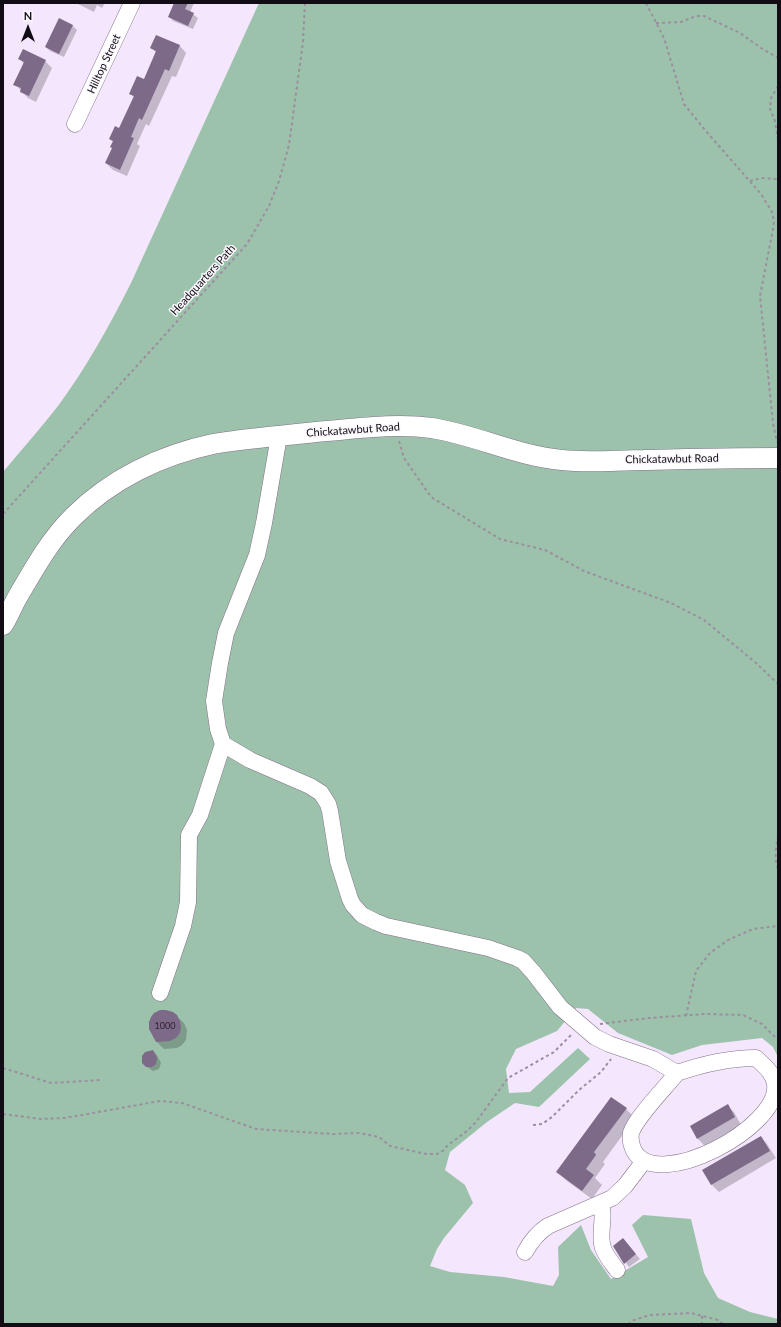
<!DOCTYPE html>
<style>
body{margin:0}
#map{position:relative;width:781px;height:1327px;overflow:hidden;background:#f4e6fd;font-family:Lato,sans-serif}
canvas{display:block}
.frame{position:absolute;inset:0;border:4px solid #120c15;pointer-events:none}
.north{position:absolute;left:8px;top:8px;width:40px;height:40px;-webkit-text-stroke:3px #fbf8fd;paint-order:stroke;rotate:0deg;font-size:11px;font-weight:700;line-height:16px;text-align:center;color:#120c15}
.north::after{content:'';display:block;margin:auto;width:14px;height:18px;background:#120c15;clip-path:polygon(50% 0,100% 100%,50% 72%,0 100%)}
</style>
<div id="map">
<canvas width="781" height="1327"></canvas>
<div class="frame"></div>
<div class="north">N</div>
</div>
<script>
const c = document.querySelector('canvas').getContext('2d');
c.lineJoin = 'round';
function paint(path, color) {
  c.fillStyle = color;
  c.fill(path, 'evenodd');
}
function trace(path, color, width, dash) {
  c.strokeStyle = color;
  c.lineWidth = width;
  c.lineCap = dash ? 'butt' : 'round';
  c.setLineDash(dash || []);
  c.stroke(path);
}
function write(font, color, halo, rows, align = 'center') {
  c.font = font + ' Lato,sans-serif';
  c.lineWidth = 3;
  c.setLineDash([]);
  c.textBaseline = 'middle';
  c.strokeStyle = halo;
  c.fillStyle = color;
  for (const [text, x, y, turn = 0] of rows) {
    c.save();
    c.translate(x, y);
    c.rotate((+turn || 0) * Math.PI / 180);
    c.textAlign = isNaN(turn) ? turn : align;
    if (halo) c.strokeText(text, 0, 0);
    c.fillText(text, 0, 0);
    c.restore();
  }
}
paint(new Path2D(`
 M259,3H778V1057L773,1047L762,1038L702,1045L672,1055L618,1033L588,1009L576,1008L557,1031L516,1049L506,1069L509,1093L530,1092L578,1048L590,1059L539,1107L515,1103L487,1122L450,1152L445,1170L465,1185L473,1203L444,1238L437,1249L430,1266L450,1272L504,1277L553,1286L559,1275L558,1247L581,1225L591,1250L611,1279L648,1257L632,1225L643,1215L691,1219L704,1273L718,1298L750,1312L778,1319V1324H3V472C21,450 40,429 58,406C86,368 110,325 131,283Z`), '#9cc2ab');
paint(new Path2D(`
 M76,3H105L102,8L97,5L94,12Z
 M175,3H194L190,12L198,18L193,29L173,21L169,16Z
 M72,25L77,30L64,57L50,51L46,47Z
 M157,36L180,46L186,53L176,77L172,76L149,126L146,124L137,144L140,146L127,176L113,170L106,163L113,148L114,142L110,139L120,129L134,97L130,94L144,80L157,53L151,48Z
 M20,59L45,61L52,68L36,102L28,98L15,84L24,64Z
 M176,1016L184,1023L187,1030L186,1040L182,1045L177,1048L164,1049L157,1042Z
 M153,1051L157,1055L161,1063L159,1069L153,1071L144,1065Z
 M727,1106L734,1112L741,1125L705,1146L698,1139L691,1127Z
 M626,1109L635,1118L603,1162L605,1164L595,1178L602,1185L592,1199L567,1181L557,1171Z
 M761,1137L767,1144L776,1158L719,1192L712,1185L704,1171Z
 M627,1244L640,1259L629,1267L614,1247Z`), '#0003');
paint(new Path2D(`
 M174,3H188L185,9L194,13L188,26L168,17Z
 M59,18L73,25L59,54L45,47Z
 M156,35L180,45L169,71L165,69L142,120L139,118L131,137L134,138L120,170L105,163L112,148L110,147L113,141L109,139L115,126L119,128L134,96L129,94L137,76L144,79L156,51L150,48Z
 M23,49L46,60L29,96L20,92L21,88L13,85L24,62L18,59Z
 M160,1010H166L173,1012L177,1015L180,1021L181,1027L180,1033L176,1038L170,1041L156,1042L149,1029V1022L151,1017L154,1013Z
 M153,1050L157,1058L156,1064L152,1067H146L142,1063V1056L145,1052Z
 M611,1097L627,1108L594,1152L596,1155L586,1169L594,1175L582,1191L556,1172Z
 M728,1104L735,1117L697,1139L690,1126Z
 M761,1136L770,1151L711,1185L702,1170Z
 M623,1238L636,1254L624,1264L613,1246Z`), '#7d6988');
const minor = new Path2D(`
 M75,124L132,3
 M223,744L250,760L310,786L321,793L328,804L330,811L338,861L350,899L353,905L362,915L376,922L386,926L488,948L517,958L523,961L533,972L560,1007L595,1037L609,1044L653,1059L677,1073C666,1087 636,1117 631,1133C630,1139 631,1145 634,1151C657,1193 781,1127 775,1084C773,1072 763,1065 756,1058C729,1058 703,1064 677,1073
 M160,993L183,926L188,902L189,835L200,815L223,744L218,729L214,701L220,663L226,633L257,555L264,523L279,436
 M601,1203C606,1218 598,1234 603,1248C606,1256 612,1263 617,1270
 M525,1252C531,1241 537,1233 548,1226L612,1198L625,1186L644,1161`);
const major = new Path2D(`
 M3,625C8,617 12,607 17,598C34,569 49,541 73,517C111,479 161,455 213,444C247,438 282,436 316,432C355,429 393,423 432,428C476,435 517,456 562,460C589,463 617,460 644,460C689,459 733,458 778,458`);
trace(minor, '#80708a', 17);
trace(major, '#80708a', 21);
trace(new Path2D(`
 M646,3L664,38L684,104L705,130L761,194L772,212L774,221L773,229L760,296L773,423L777,442
 M656,23L681,22L696,16H704L740,33L761,48L778,58
 M778,86L771,98L770,109L775,121L778,140
 M750,181L761,178L778,179
 M399,441L404,458L431,497L500,539L545,550L584,571L671,603L704,620L756,663L778,684
 M3,514L247,244L269,206L279,181L289,145L303,42L305,3
 M778,836C776,846 774,859 778,869
 M686,1016L696,971L710,953L728,940L753,929L778,926
 M600,1024L649,1018L705,1014L743,1015L762,1024L778,1040
 M3,1068L51,1083L100,1080
 M3,1114L41,1119L65,1118L160,1101L182,1103L256,1129L333,1134L359,1133L379,1137L390,1146L426,1154H437L444,1150L448,1145L467,1131L476,1122L508,1078L554,1052L572,1034
 M533,1125L542,1124L552,1117L579,1090L601,1072L611,1059
 M702,1316V1324
 M628,1324L634,1320L650,1315L691,1313L718,1320L723,1324`), '#9a8fa1', 2, [3, 3]);
trace(minor, '#fff', 16);
trace(major, '#fff', 20);
write('9px', '#2d2332', null, [
 ["1000",165,1026]
]);
write('11px', '#120c15', '#fbf8fd', [
 ["Hilltop Street",104,64,-65],
 ["Headquarters Path",203,280,-48],
 ["Chickatawbut Road",353,430,-4],
 ["Chickatawbut Road",672,459,-1]
]);
</script>
